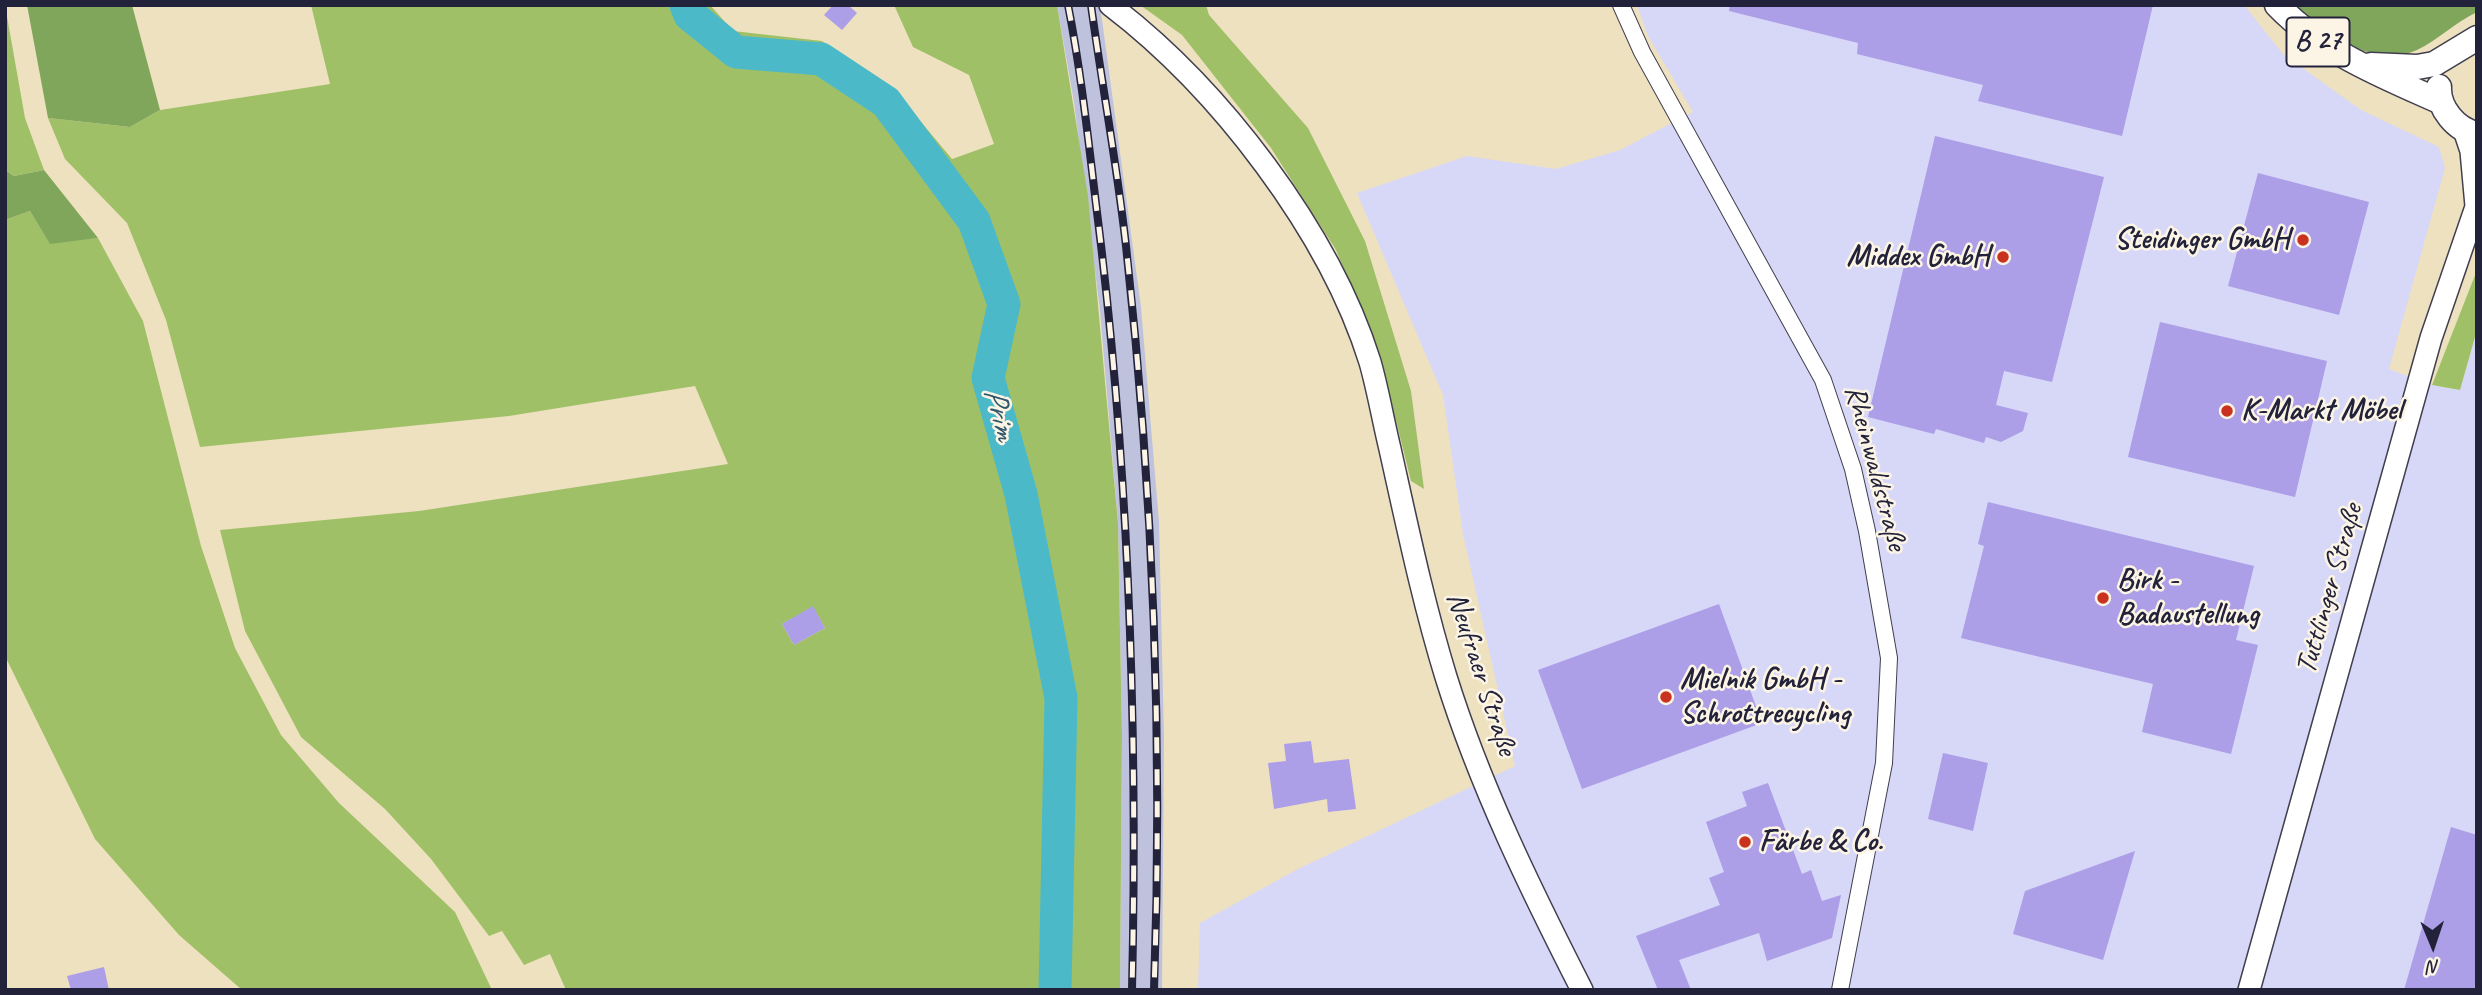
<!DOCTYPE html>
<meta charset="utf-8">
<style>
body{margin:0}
#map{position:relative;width:2482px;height:995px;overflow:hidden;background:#eee1c0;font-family:Caveat,sans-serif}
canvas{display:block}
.frame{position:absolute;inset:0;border:7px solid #22223b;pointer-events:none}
.north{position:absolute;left:2398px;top:911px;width:70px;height:70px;-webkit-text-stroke:5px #fcf5e5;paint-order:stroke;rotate:178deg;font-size:19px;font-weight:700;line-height:28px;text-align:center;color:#22223b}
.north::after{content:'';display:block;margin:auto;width:24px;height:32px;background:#22223b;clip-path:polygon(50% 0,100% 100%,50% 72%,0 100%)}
</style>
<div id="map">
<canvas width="2482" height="995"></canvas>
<div class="frame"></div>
<div class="north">N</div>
</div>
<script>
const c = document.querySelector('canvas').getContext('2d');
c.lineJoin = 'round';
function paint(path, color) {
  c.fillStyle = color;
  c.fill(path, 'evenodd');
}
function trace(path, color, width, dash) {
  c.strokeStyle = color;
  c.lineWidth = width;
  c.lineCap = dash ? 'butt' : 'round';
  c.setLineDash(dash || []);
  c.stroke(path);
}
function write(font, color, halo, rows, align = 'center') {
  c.font = font + ' Caveat,sans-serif';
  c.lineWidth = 5;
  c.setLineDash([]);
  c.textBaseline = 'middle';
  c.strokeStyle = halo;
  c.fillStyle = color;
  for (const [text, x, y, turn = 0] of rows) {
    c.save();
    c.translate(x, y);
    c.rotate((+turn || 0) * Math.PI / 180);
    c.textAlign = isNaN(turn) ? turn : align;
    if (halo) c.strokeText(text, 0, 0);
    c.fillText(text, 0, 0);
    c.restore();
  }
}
paint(new Path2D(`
 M1637,5H2244L2283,54L2361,110L2439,147L2445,168L2389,369L2432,385L2460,390L2477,330V990H1198L1200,923L1296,870L1515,766L1463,534L1443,395L1357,193L1467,156L1556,169L1620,150L1693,112L1648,36Z`), '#d7d7f8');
paint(new Path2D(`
 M1057,5H1100L1141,307L1159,522L1164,738L1162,990H1120L1122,736L1118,523L1100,311L1074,102Z`), '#bfc2dd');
paint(new Path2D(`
 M5,5L25,118L44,170L14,176L5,170Z
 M311,5H710L733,31L822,41L896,92L952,159L994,144L969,75L913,47L894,5H1057L1088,196L1118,523L1122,736L1120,990H566L550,954L524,965L502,931L489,936L431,859L385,809L301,737L245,631L220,530L419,511L728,464L695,386L509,416L200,447L166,320L127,223L65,159L48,118L130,127L160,110L330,84ZM813,607L825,628L794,645L782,624Z
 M1140,5H1206L1209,15L1308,128L1365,241L1411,391L1424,489L1411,481L1381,360L1336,250L1271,148L1182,35Z
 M30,211L50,243L98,238L143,321L201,546L235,648L281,735L339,803L455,912L492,990H242L179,935L95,839L5,656V220Z
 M2477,270V330L2460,390L2432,385Z`), '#a0c068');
paint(new Path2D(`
 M27,5H132L160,110L130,127L48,118Z
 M2295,5H2477V12C2454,23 2438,40 2417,50C2374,70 2324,34 2295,5Z
 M5,170L14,176L44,170L98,238L50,244L30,211L5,220Z`), '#80a65c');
trace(new Path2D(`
 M686,5L690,15L736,52L821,59L886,102L974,221L1004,304L988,378L1021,494L1061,698L1055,990`), '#4cb9c8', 33);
paint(new Path2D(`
 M833,5H848L857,13L842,30L824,15Z
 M1730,5H2153L2122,136L1978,101L1983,85L1857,54L1858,43L1729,11Z
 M1935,136L2104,177L2052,382L2004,371L1996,405L2028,413L2023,431L2001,442L1986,437L1984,443L1936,429L1934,434L1868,417Z
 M2258,173L2369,202L2339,315L2228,286Z
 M2160,322L2327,361L2295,497L2128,457Z
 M1988,502L2254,566L2236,640L2258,645L2231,754L2142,732L2153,684L1961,638L1984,546L1978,544Z
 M1719,604L1762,723L1582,789L1538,670Z
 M813,606L825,628L794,645L782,624Z
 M1311,741L1314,763L1349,759L1356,809L1328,812L1327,799L1274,809L1268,763L1286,761L1284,744Z
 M1943,753L1988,763L1973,831L1928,819Z
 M1768,783L1802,874L1811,870L1822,901L1841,895L1832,938L1767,961L1759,933L1679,960L1691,990H1658L1636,936L1720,905L1709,878L1724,872L1706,822L1747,806L1742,792Z
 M2451,827L2477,835V990H2404Z
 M2135,851L2103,960L2013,934L2025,891Z
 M104,967L109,990H71L67,976Z`), '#ac9ee7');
const street = new Path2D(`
 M1621,5L1642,52L1823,380L1853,469L1867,531L1889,658L1884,763L1840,990`);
const secondary = new Path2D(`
 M1110,5C1219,88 1329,231 1370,362C1378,390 1383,420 1390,449C1407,525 1423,602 1446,677C1480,786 1530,888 1582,990
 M2464,130L2471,151L2476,206
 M2249,990L2431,338L2477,204`);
const primary = new Path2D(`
 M2277,5C2322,52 2383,76 2441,102
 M2371,65L2417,67L2434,64L2477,38
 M2439,87C2438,108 2456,130 2477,134`);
trace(street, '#413f4f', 18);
trace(secondary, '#413f4f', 24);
trace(primary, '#413f4f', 27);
trace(street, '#fff', 16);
trace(secondary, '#fff', 21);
trace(primary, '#fff', 24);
const rail = new Path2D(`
 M1068,5C1081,71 1088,138 1096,204C1129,464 1138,728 1132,990
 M1091,5C1102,85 1117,165 1126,246C1153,492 1163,743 1154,990`);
trace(rail, '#22223b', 8);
trace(rail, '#fcf5e5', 5, [16]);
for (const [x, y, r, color] of [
 [2303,240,7,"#c8321e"],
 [2003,257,7,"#c8321e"],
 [2227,411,7,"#c8321e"],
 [2103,598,7,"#c8321e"],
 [1666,697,7,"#c8321e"],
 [1745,842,7,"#c8321e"]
]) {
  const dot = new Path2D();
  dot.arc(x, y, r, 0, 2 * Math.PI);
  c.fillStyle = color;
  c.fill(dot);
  trace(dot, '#fcf5e5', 2.5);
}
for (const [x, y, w] of [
 [2318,42,63]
]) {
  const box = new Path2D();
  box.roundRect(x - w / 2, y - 24.5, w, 49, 5);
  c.fillStyle = '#fcf5e5';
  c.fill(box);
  trace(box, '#22223b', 2);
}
write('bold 28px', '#22223b', null, [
 ["B 27",2318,42]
]);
write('bold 30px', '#22223b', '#fcf5e5', [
 ["Steidinger GmbH",2289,240,"right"],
 ["Middex GmbH",1989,257,"right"],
 ["K-Markt Möbel",2241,411],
 ["Birk -",2117,581],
 ["Badaustellung",2117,615],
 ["Mielnik GmbH -",1680,680],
 ["Schrottrecycling",1680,714],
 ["Färbe & Co.",1759,842]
], 'left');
write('30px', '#22223b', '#fcf5e5', [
 ["Rheinwaldstraße",1875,468,75],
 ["Tuttlinger Straße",2330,589,-74],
 ["Neufraer Straße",1481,674,72]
]);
write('italic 32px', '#31576c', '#fcf5e5', [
 ["Prim",999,414,76]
]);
</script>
